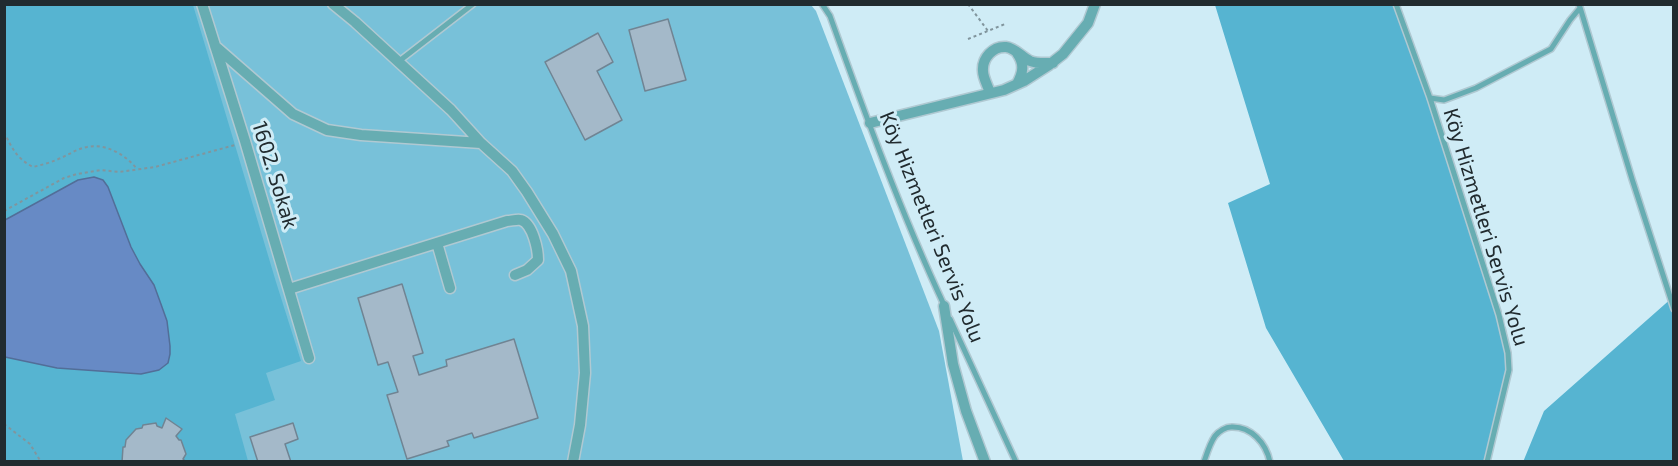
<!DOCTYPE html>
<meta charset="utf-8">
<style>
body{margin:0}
#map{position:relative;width:1678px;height:466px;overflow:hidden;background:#cfecf6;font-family:"Exo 2",sans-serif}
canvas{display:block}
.frame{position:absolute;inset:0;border:6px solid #212b2f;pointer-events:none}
</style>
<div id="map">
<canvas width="1678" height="466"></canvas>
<div class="frame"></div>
</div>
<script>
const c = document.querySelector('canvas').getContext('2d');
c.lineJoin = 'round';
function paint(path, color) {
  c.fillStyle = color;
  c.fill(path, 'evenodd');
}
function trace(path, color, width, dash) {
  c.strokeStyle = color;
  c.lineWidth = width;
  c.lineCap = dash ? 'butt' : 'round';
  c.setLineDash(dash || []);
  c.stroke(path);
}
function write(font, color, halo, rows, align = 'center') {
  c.font = font + ' "Exo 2",sans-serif';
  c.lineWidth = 6;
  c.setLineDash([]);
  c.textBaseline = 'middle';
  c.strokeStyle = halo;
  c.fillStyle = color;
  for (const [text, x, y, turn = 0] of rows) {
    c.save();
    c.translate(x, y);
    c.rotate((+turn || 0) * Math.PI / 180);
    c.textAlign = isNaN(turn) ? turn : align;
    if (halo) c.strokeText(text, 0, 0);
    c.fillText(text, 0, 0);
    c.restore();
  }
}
paint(new Path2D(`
 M4,5H811L816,11L939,331L963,461H5Z`), '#78c1d9');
paint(new Path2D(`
 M4,5H193L276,282L301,361L266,373L275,400L235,414L248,461H5Z
 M1215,5H1396L1411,44L1499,315L1509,370L1487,461H1344L1266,328L1228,203L1270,184Z
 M1673,297V461L1523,462L1544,411Z`), '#56b4d1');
const water = new Path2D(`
 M94,177L103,180L108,187L131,247L140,264L154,285L162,307L167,321L170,346V354L168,363L159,370L141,374L57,368L5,357V220L78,180Z`);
paint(water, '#678ac5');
trace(water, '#526e98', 1.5);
const building = new Path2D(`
 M668,19L686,80L645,91L629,30Z
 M598,33L613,62L597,71L622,120L585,140L545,62Z
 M402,284L423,353L413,356L419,375L447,366L446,360L514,339L538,418L474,438L472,433L447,441L449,446L407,459L387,395L398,392L388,362L378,365L358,298Z
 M166,418L182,429L176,436L179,440H181L186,454L183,459L186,462H122L123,447H125L126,440L136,429L142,428L143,425L156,423L157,426L162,428Z
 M293,423L298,439L285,444L291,462H258L250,437Z`);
paint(building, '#a4b9c9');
trace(building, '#708493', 1.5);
const service = new Path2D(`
 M822,4L830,16C865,114 901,213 945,307
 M1396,4L1430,98L1499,315L1508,353L1509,370L1487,462
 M1579,4L1632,179L1674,309
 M398,62L473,4
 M1430,98L1444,100L1476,88L1551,49L1570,20L1580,8
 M950,319L1016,462
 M1204,462C1207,453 1210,443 1215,436C1219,431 1226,427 1231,427C1251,426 1266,443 1270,462`);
const minor = new Path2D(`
 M202,4L245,141L309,358
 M333,4L355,22L451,110L481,143
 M215,46L293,114L327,130L361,135L481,143L512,171L527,192L553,234L571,271L583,326L585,373L580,425L573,462
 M1017,84C1023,73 1025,64 1017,53
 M990,93C988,86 983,78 983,71C982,58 993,46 1006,47C1015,48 1022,57 1030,61C1037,64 1045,63 1053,63
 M870,123L1004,90L1024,81L1049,65L1063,54L1088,23L1095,4
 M437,243L450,288
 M289,289L507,221C511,221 517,219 521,220C533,224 538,250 538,260L527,270L515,275
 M944,306L953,364L966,411L985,462`);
trace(service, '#b0c9d2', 8);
trace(minor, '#b0c9d2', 13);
trace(new Path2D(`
 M968,4L988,31
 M968,39L1005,24
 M4,132C12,148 16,158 33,167C41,165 49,163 56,160C67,156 76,149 87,147C106,143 126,155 137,169
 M4,211L64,178L77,174L101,170L119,172L155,167L235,145
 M4,424L30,444L41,462`), '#81959d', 2, [3, 3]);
trace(service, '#67adb2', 5);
trace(minor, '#67adb2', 10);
write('21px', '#212b2f', '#cfecf6', [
 ["1602. Sokak",275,175,73],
 ["Köy Hizmetleri Servis Yolu",932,227,68],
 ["Köy Hizmetleri Servis Yolu",1486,227,73]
]);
</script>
